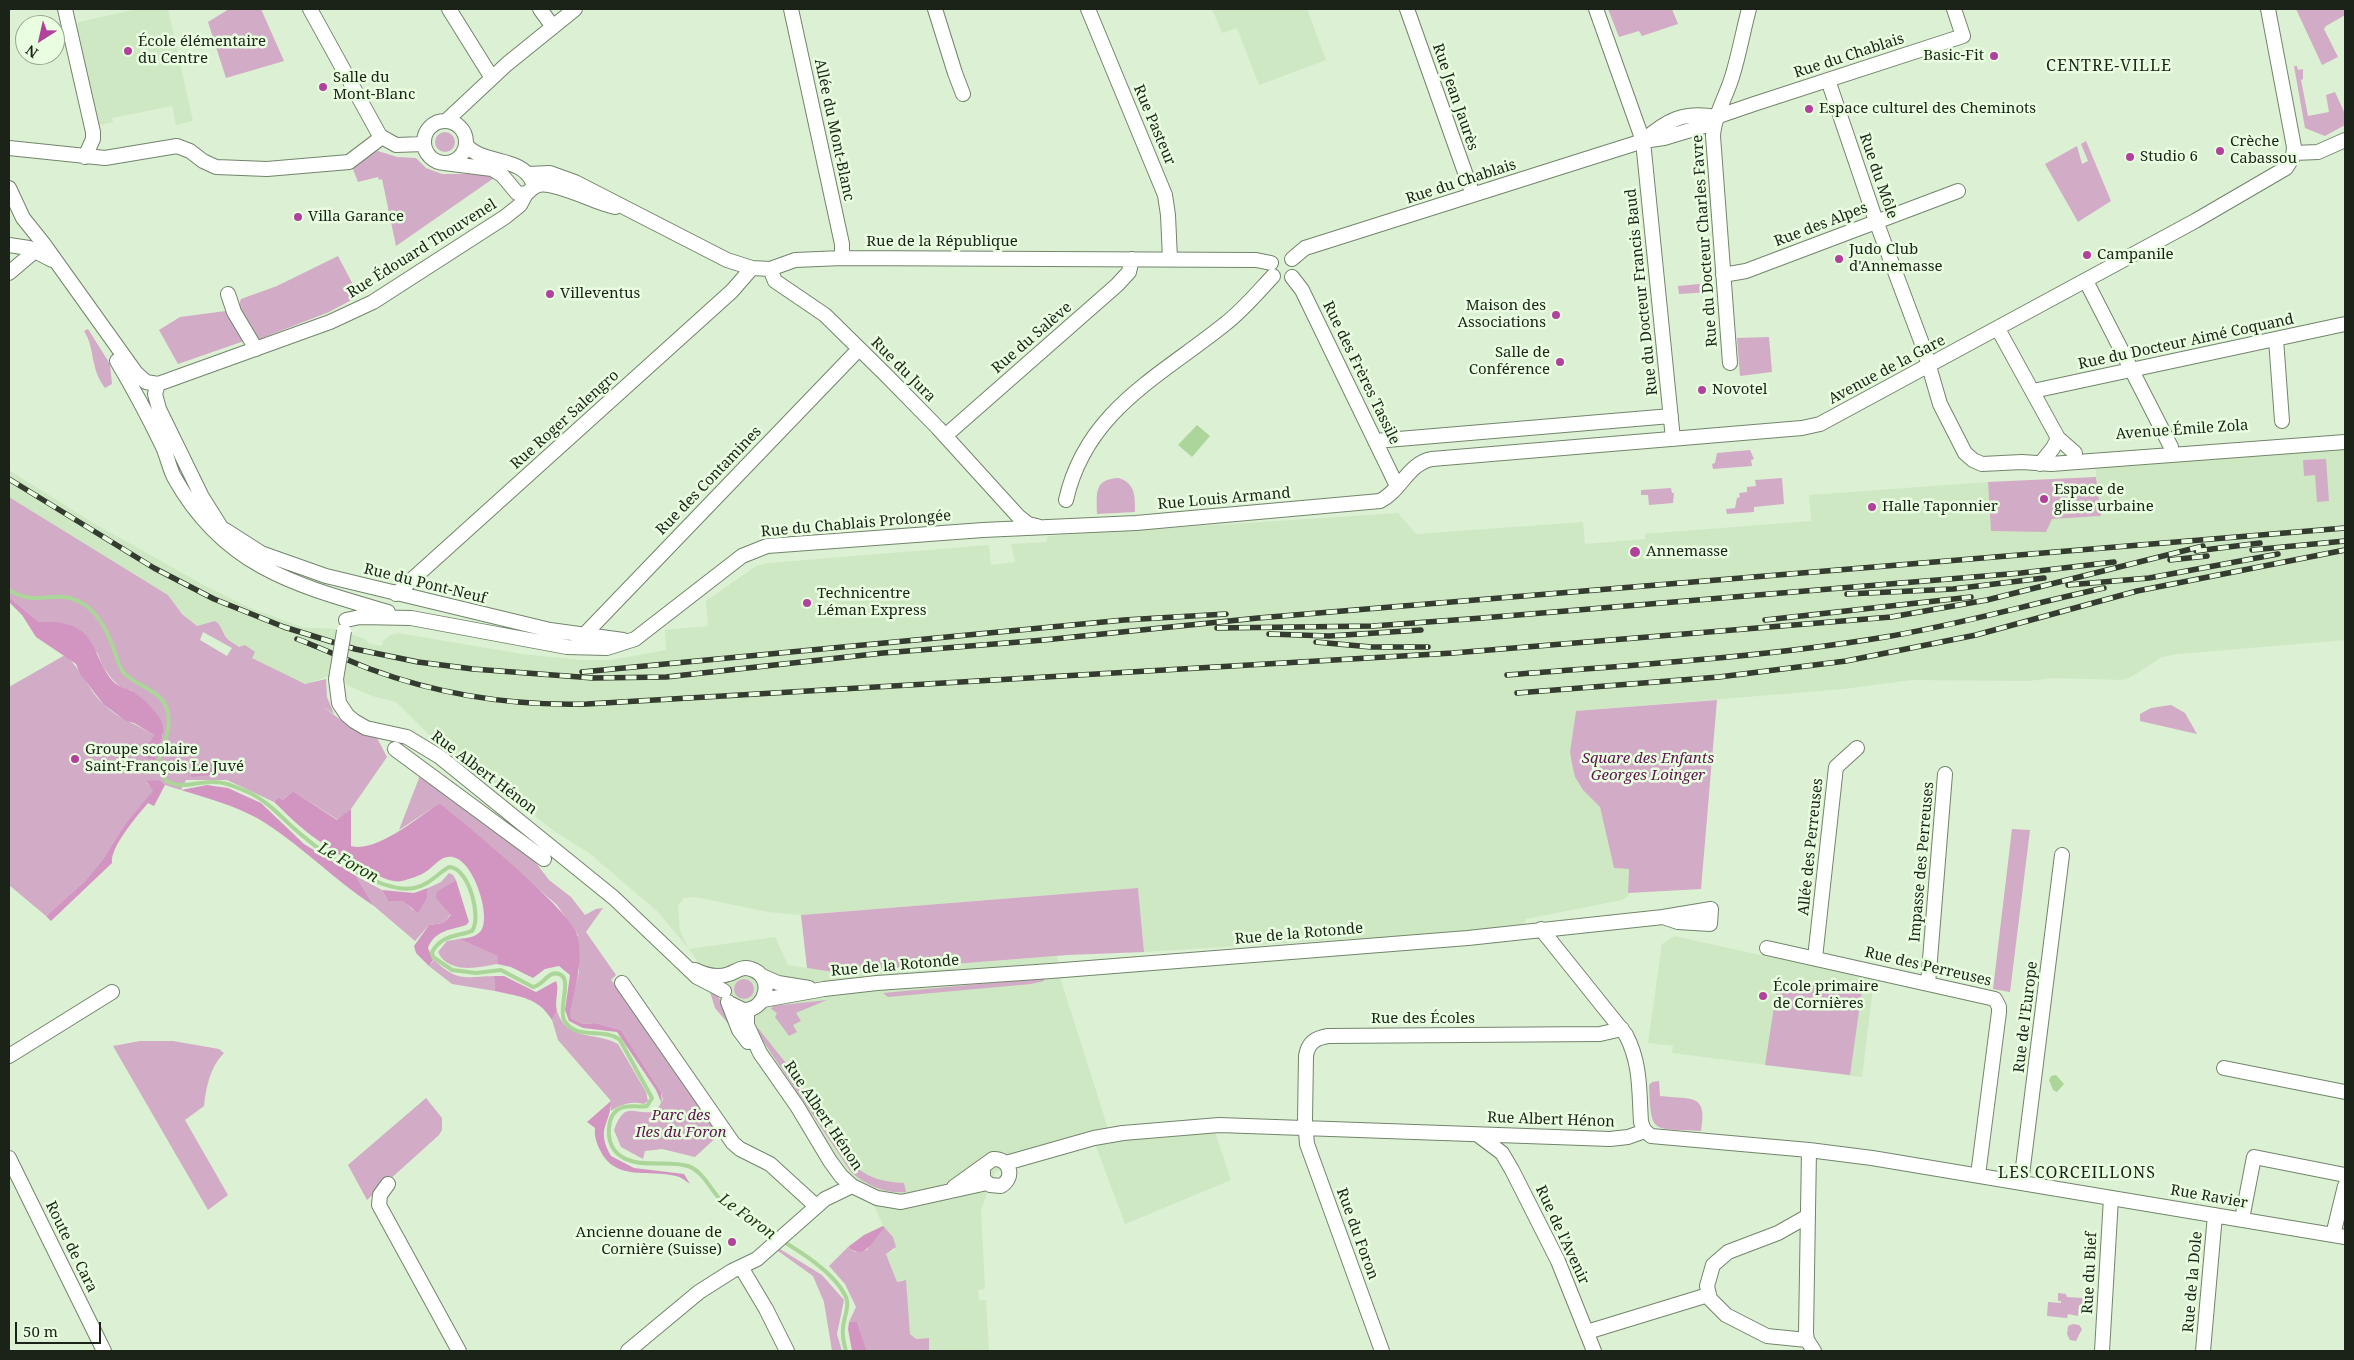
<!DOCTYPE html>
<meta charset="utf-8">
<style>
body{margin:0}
#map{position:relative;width:2354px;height:1360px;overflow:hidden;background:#dcf0d3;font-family:"Noto Serif",serif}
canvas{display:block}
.frame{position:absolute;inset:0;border:10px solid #1b2218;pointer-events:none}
.north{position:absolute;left:15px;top:15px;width:50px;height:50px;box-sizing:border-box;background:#e9fee0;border:1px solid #97a690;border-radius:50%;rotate:215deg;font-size:14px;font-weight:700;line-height:20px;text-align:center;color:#1b2218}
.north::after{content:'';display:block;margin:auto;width:18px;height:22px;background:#b2419c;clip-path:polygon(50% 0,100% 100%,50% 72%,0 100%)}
.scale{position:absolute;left:15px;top:1322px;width:86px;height:22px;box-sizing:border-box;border:2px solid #1b2218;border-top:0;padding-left:6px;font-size:15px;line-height:18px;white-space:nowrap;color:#1b2218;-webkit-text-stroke:4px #e9fee0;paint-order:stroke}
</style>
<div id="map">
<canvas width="2354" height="1360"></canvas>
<div class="frame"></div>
<div class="north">N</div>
<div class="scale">50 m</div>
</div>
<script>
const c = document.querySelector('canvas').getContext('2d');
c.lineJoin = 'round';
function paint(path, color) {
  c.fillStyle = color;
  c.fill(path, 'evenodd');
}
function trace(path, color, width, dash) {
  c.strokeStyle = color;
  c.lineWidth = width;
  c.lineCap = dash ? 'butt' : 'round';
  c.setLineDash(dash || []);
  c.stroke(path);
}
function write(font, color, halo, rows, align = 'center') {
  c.font = font + ' "Noto Serif",serif';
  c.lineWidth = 5;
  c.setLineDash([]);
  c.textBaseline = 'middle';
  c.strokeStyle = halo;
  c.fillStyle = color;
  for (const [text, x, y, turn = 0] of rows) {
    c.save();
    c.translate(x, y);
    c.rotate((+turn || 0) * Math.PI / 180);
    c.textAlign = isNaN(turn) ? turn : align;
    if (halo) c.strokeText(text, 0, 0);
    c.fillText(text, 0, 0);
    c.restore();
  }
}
paint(new Path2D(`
 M137,9H168L193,121L176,125L172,106L112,118L113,122L96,126L74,29L79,22Z
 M1212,9H1307L1326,60L1259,85L1237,28L1222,33Z
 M2345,442V640L2178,654L2162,657L2131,677L2122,680L2053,678L2029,681L1911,680L1844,689L1576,711L1570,752L1572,764L1575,777L1583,790L1600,807L1614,868L1629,869L1628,896L1622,900L1526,919L1523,926L1398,936L1144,952L1138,888L801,915L768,912L695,897L684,898L678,906L680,931L689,949L775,937L788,965L807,968L840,973L1057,956L1060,977L1111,1138L1215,1132L1231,1180L1125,1224L1094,1141L995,1172L981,1210L985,1289L978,1290L979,1300H986L989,1351H929L928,1338L916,1339L910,1334L904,1279L897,1282L886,1254L895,1250L893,1237L883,1226L870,1196L852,1186L689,949L657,911L589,853L554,831L429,735L396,702L372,696L347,685L344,681L328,676L305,685L233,648L203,631L182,614L168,595L9,497V470L95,524L202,584L248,607L302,627L336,629L365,639L370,644L382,646L383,641L390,635L398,633L522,654L582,660H611L666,650L665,630L708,626L706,601L756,566L768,563L989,545L991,565L1015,562L1011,544L1046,542L1048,536L1398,513L1416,534L1583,522L1585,544L1645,539V534L1811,521L1809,495L1988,482L1991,531L2052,519L2100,516L2095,461Z
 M1674,936L1874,980L1862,1077L1672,1053L1673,1046L1648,1043L1662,944Z`), '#cfe8c4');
paint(new Path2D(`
 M229,9H261L284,61L226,78L208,22Z
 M1608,9H1672L1678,24L1642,36L1639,31L1619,37Z
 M2296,9H2345V15L2326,26L2324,29L2338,57L2322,65Z
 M2294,66H2297L2298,70L2303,69V79L2301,80L2308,116L2329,112L2326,95L2335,92L2345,114V125L2325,136L2305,128Z
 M435 142a10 10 0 1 1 20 0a10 10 0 1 1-20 0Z
 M2086,141L2111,201L2078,222L2045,164L2077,146L2082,164L2088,161L2081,144Z
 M378,151L397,157L416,158L426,168L442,174H483L494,178L396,246L382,179L379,180L378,177L358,182L352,167L371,153Z
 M338,256L359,296L329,312L257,340C250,329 235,312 241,299L277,286Z
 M1711,283L1712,292L1679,294L1678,286Z
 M226,311L244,341L178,364L159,330L180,317Z
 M88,329L110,364L112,384L105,388C89,366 96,350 84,331Z
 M1769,337L1772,372L1740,376L1737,338Z
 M1750,450L1754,459L1751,460L1752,466L1713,469L1712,464L1715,463L1717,453Z
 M2326,459L2329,501L2317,502L2315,475L2304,476L2303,460Z
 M2096,477L2101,516L2052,519L2046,532L1991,531L1988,482Z
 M1119,478C1136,484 1135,497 1135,512L1097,514C1097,494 1093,479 1119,478Z
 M1782,478L1784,504L1754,507V512L1727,514L1726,509L1735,508L1737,498L1740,497L1739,493L1747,492V487L1756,486L1755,480Z
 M1671,488L1672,493H1674L1673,503L1649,505L1648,495H1641V490Z
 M9,497L168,595L182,614L197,626L215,621C221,625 220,627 224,634C226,640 234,643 239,647L245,645L255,652L252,658L305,684L326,679L327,697L334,714L322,706L353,729L376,736L387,757L351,809L338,820L293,791L283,800L278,797L274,802L227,780H186L181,790L165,785L160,780L146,782L154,791L125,824L103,859L85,881L46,916L9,885V687L65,655C81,668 88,690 104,705C118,719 137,724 154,735L142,757L155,759L163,735L131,690L120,687L112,679L103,667L98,654L68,624L39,622L9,597ZM203,632L232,648L227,656L200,640Z
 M1717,700L1701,889L1628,893L1629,869L1614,868L1600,807L1583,790L1575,777L1572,764L1570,752L1576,711Z
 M2171,705L2185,713L2197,734L2140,721V714L2151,708Z
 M421,773L530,855L549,880L571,897L585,915L596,909L603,908L586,932L616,975L611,980L658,1037L720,1134L695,1157L662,1149L645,1151L643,1159L621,1147L614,1130C626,1098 633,1117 656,1111L663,1100L661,1092L621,1030L595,1023L583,1024L571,1018L569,1012L579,972L578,935L557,905L440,803L399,830Z
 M2012,829L2030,830L2010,992L1993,989Z
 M449,873L453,875L456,880L437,891L451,914L443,923L429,925L415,941L374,906L356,876L382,890L388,901L403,900L413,910L427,898L428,888L441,882Z
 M1138,888L1144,952L1068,955L840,973L807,968L801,915Z
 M459,939L499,956L497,964C478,968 448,974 438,952L447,941Z
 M434,960C458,982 463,977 494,976L495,991L452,984L429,966Z
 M1044,978V981L1031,984L888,997L883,993Z
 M734 989a10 10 0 1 1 20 0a10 10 0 1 1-20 0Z
 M1778,981L1862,990L1850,1075L1765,1065Z
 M713,991C721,997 728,1017 731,1027L715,1008L710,992Z
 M827,1000L796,1013L801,1021L793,1025L797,1032L789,1036L775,1017L777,1013L771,1009L773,1006Z
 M557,1011C567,1042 594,1031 618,1044L646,1092L648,1101L644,1104C631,1101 622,1104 611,1111V1101L558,1040L552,1020Z
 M758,1028L793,1072L852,1164C868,1178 883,1182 904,1183L906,1192C885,1194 866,1185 851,1172L757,1032Z
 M140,1041H173L219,1049L224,1053C210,1067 206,1087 204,1106L185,1120L228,1195L208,1210L113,1046Z
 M1659,1081L1660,1096C1691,1100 1708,1092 1701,1131C1652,1128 1651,1136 1649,1085L1652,1082Z
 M426,1098L442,1118V1130L439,1135L367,1200L348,1165Z
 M885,1228L893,1237L896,1247L886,1254L897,1282L906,1280L910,1334L916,1339L929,1338V1351H867L857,1321L849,1322L856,1307L845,1284L829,1266L848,1247L855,1252L867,1250L875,1237Z
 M780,1249L822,1275L844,1300L837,1334L842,1351H832L824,1302L813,1276L778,1251Z
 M2058,1293L2066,1294L2067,1297L2083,1298V1305H2079L2078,1316L2068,1314L2067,1318L2047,1316L2048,1302L2061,1303V1301H2058Z
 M2073,1324L2079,1325L2082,1329L2076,1341L2070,1340L2067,1334L2068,1326Z`), '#d2abc7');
paint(new Path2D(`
 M9,597L39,622C53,622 67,621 80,630C99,644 99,673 119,686C122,688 127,688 130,690C139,694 159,713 162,723C166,734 158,748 155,760L141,757L154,735L134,723L126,721L104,705L80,674L76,664L36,637L22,615L9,602Z
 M211,762L218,774L191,777L192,765Z
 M160,780L165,785L154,806L148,803C137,816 110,847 112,863L51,921L46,916L85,881L103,859L125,824L153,791L146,781Z
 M207,785L228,788L261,803L304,844L356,876L374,906C333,879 299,843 257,818C233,805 207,798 181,790Z
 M293,791L337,820L351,809V846C377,853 418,817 440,803C465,825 573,911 578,937C583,963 575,988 570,1012L571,1018L583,1024L595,1023L621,1030L661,1092L662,1104L656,1090L617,1032L583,1028L569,1021L565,1010L570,975L559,966L545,969L533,978L511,967L497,964L498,956L459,939C467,938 478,937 482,929C490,913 474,865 456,858C442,853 437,864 427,871C420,876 409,879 402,881C383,886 318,842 302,828C292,820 284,811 274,802L278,797L283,800Z
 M456,880L469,922L466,925C451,930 435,930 428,948L433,960L429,966L416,953L414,946L429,925L443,923L451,915L436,898L437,891Z
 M428,888L427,898L418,913L403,901H388L382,890L414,893Z
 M494,976H504L536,992L556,981C560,989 554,1001 557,1011L552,1020C538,997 520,997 495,991Z
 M611,1101C611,1124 595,1128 611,1156L634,1168L684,1174L690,1184C686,1181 681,1177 676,1176C649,1169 615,1182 600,1150C597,1144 594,1136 595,1128L587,1122Z
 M883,1226L885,1228C872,1240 866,1262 848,1247L864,1235Z
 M857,1321L867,1351H852L848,1329L849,1322Z`), '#d295c2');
paint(new Path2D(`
 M1197,425L1210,436L1192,457L1178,445Z
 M2056,1075L2064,1084L2057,1092L2053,1090L2049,1080L2051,1076Z`), '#acd699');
trace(new Path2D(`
 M9,590C38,608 51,589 78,601C98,610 108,633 115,652C117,659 119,668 124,673C136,686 161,690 167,709C173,729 162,745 158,764L166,781C184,790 196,781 214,782C226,782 239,788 250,793C271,803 285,822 303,836C326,856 383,894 414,888C429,885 437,874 449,867C469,867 482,918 472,931C455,937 442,935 432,952L433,957L452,970L476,973L501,970L533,987C543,986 548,970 559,974C573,978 558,1008 564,1020C575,1041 605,1027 620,1040L652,1098L647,1106C639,1108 629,1104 621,1108C606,1114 606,1140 615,1151C632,1171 666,1159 688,1166C705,1172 712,1194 725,1204C758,1231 826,1258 845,1295C851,1306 843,1318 843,1329C842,1336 844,1344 846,1351`), '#acd699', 4);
const minor = new Path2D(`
 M65,9L93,132V139L85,157
 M310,9L380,136L396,145L424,144
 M449,9L492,78
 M540,9L553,27
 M791,9L842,244V258
 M935,9L955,73L963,94
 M1088,9L1165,195L1168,215L1170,259
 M1407,9L1473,195
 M1596,9L1643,141L1673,439
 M1828,80L1876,221L1924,349L1940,404L1965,453L1973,460L1982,464L2022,462L2051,464L2345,442
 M446,121L507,64L575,9
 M424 142a21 21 0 1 1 42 0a21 21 0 1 1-42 0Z
 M1643,141C1667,120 1684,111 1716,117
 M466,145C483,165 521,156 532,181
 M9,148L105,158L177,146L190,151L203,161L216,167L267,169L349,162L382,137
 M2294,153L2318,152L2345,140
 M444,163L492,169L502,175L517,193L526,194C531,190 533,186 539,185C555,181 595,203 615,207
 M528,174L550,173L575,182L727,260L752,268L770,269L795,260L842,258L1256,260L1271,263
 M9,188L23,218L43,243L136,373L146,382L158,384L330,322L373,302L505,217L520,205L526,194
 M9,245L29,248L52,260
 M1292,259L1305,248L1643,141L1664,138L1704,126L1716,117L1754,104L1963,36L1954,9
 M770,269L775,281L825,315L886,375L938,428L1018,516L1028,524L1037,526
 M9,273L35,251
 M1723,275L1746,271L1958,191
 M1292,277L1302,290L1397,486
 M2086,281L2171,447
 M228,294L234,312L256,349
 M1998,329L2058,438L2075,453
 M2276,339L2282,421
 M117,361C133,388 148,416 162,445C167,455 169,467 174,477C224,567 295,585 388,612
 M1730,363L1713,136C1714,116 1726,97 1732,77C1739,55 1743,31 1749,9
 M158,384L155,394L159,409L202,497L224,532
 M2033,391L2345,324
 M945,436L1117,285L1129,272L1132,259
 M1375,441L1671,416
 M2040,464L2053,448L2058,438
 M1066,500C1086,411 1159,377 1225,324C1243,310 1258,292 1273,276
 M225,530L261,553L326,576L550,630L623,640
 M396,594L732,291L752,268
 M346,620L360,617L411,618L567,647L607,648L635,639L742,556L767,546L983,530L1136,523L1380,501C1401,491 1408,463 1432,459L1802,428L1820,424L2195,221L2286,168L2293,157L2294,147L2268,9
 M583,636L859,349
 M336,679L339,703L347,715L354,721L366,728L407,737L440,757L614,898L697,977L724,991
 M395,749L544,859
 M1541,929L1626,1035C1641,1064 1639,1091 1641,1122L1644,1130L1651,1136L1809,1150L1872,1158L2345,1237
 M1767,948L1995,999L1999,1007V1012L1978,1175
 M1815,958L1836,767L1857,748
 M695,970C705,975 718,978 729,974C737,971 742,966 751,969C775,976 767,1011 743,1010L729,1003
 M762,976L778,983L809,988
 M622,983L733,1143L740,1149L770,1164L816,1206
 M1928,984L1945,774
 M763,1000L824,989L877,983L1051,971L1468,938L1663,917L1711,909L1710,924L1678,922L1663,917
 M728,1002L739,1030L748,1042
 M747,1010V1025L760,1053L797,1106L830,1161L841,1176L852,1186L877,1198L901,1202L987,1183
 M9,1056L112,992
 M2224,1068L2345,1092
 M1478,1135L1502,1153L1512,1170L1558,1261L1594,1351
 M1809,1150L1806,1333L1807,1340L1814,1351
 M9,1158L104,1351
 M1006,1163L1094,1138L1123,1133L1219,1125L1610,1139L1628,1137L1645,1131
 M2021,1183L2062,855
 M388,1184L380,1195L379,1205L459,1351
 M954,1187L993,1159C1009,1158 1016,1177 1001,1186L990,1185L983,1179V1167
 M2242,1219L2254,1157L2345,1175
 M2333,1235L2345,1186
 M741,1267L766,1309L787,1351
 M1587,1332L1708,1295
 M1807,1340L1767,1336L1726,1315L1710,1299L1707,1286L1713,1265L1728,1252L1778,1233L1808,1216
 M628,1351L699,1292L732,1271L757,1259L825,1199L852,1186
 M1382,1351L1307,1144L1305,1120L1306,1056C1308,1043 1315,1038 1328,1036L1600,1034L1622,1029
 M2102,1351L2111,1198
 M2203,1351L2215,1215`);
trace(minor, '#72856b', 16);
trace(minor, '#fff', 14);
const rail = new Path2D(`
 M9,479L154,568L214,599L284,627L355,649L418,662L473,669L593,678L666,677L883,653L1044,640L1258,618L2345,528
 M2252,550L2345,541
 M2196,551L2260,543
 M2170,560L2207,556
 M2068,585L2149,578L2278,554
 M1847,594L1953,589L2044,578
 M1765,620L1971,597
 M1217,628L1373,626L1482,618L2021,573L2114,562
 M1269,634L1329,636L1421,630
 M297,639C322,648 346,660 370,669C440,695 513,706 587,704L1453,653L1891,617L1987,600L2203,546
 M1316,642L1371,647H1428
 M582,672L1124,620L1226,614
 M1507,675C1631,665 1756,658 1879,638C1955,626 2029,604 2104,588
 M1517,693L1719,677L1846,661L1976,635L2137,591L2345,550`);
trace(rail, '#343c30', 5.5);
trace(rail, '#e9fee0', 4, [11]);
const minorBridge = new Path2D(`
 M336,679L344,631`);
trace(minorBridge, '#72856b', 16, []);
trace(minorBridge, '#fff', 14);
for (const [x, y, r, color] of [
 [128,51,5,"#b2419c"],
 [1994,56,5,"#b2419c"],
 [323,87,5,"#b2419c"],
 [1809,109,5,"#b2419c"],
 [2220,151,5,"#b2419c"],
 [2130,157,5,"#b2419c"],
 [298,217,5,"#b2419c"],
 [2087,255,5,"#b2419c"],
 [1839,259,5,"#b2419c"],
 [550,294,5,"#b2419c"],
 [1556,315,5,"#b2419c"],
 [1560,362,5,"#b2419c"],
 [1702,390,5,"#b2419c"],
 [2044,499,5,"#b2419c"],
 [1872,507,5,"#b2419c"],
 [1635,552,6,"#b2419c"],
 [807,603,5,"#b2419c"],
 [75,759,5,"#b2419c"],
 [1763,996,5,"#b2419c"],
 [732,1242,5,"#b2419c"]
]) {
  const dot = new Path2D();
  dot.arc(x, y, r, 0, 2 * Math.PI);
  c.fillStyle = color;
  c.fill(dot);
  trace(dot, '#e9fee0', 2);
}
write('15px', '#1b2218', '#e9fee0', [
 ["École élémentaire",138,42],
 ["du Centre",138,59],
 ["Basic-Fit",1984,56,"right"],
 ["Salle du",333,78],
 ["Mont-Blanc",333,95],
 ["Espace culturel des Cheminots",1819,109],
 ["Crèche",2230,142],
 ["Cabassou",2230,159],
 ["Studio 6",2140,157],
 ["Villa Garance",308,217],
 ["Judo Club",1849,250],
 ["d'Annemasse",1849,267],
 ["Campanile",2097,255],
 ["Villeventus",560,294],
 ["Maison des",1546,306,"right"],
 ["Associations",1546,323,"right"],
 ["Salle de",1550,353,"right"],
 ["Conférence",1550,370,"right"],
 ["Novotel",1712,390],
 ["Espace de",2054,490],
 ["glisse urbaine",2054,507],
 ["Halle Taponnier",1882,507],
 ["Annemasse",1646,552],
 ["Technicentre",817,594],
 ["Léman Express",817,611],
 ["Groupe scolaire",85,750],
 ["Saint-François Le Juvé",85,767],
 ["École primaire",1773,987],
 ["de Cornières",1773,1004],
 ["Ancienne douane de",722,1233,"right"],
 ["Cornière (Suisse)",722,1250,"right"]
], 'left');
write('15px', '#1b2218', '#e9fee0', [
 ["Rue du Chablais",1849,56,-18],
 ["Rue Jean Jaurès",1455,97,71],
 ["Rue Pasteur",1154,125,67],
 ["Allée du Mont-Blanc",834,130,78],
 ["Rue du Môle",1878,176,71],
 ["Rue du Chablais",1461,182,-18],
 ["Rue des Alpes",1821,225,-21],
 ["Rue du Docteur Charles Favre",1705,241,-94],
 ["Rue de la République",942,242],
 ["Rue Édouard Thouvenel",422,249,-32],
 ["Rue du Docteur Francis Baud",1642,292,-96],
 ["Rue du Salève",1032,338,-41],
 ["Rue du Docteur Aimé Coquand",2186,342,-12],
 ["Rue du Jura",903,370,45],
 ["Avenue de la Gare",1887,370,-28],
 ["Rue des Frères Tassile",1361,373,64],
 ["Rue Roger Salengro",565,420,-42],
 ["Avenue Émile Zola",2182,430,-4],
 ["Rue des Contamines",709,481,-46],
 ["Rue Louis Armand",1224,499,-5],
 ["Rue du Chablais Prolongée",856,524,-5],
 ["Rue du Pont-Neuf",425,584,14],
 ["Rue Albert Hénon",484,773,37],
 ["Allée des Perreuses",1811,847,-84],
 ["Impasse des Perreuses",1922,862,-85],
 ["Rue de la Rotonde",1299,934,-5],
 ["Rue de la Rotonde",895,966,-5],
 ["Rue des Perreuses",1928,967,13],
 ["Rue de l'Europe",2026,1017,-83],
 ["Rue des Écoles",1423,1019],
 ["Rue Albert Hénon",823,1116,56],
 ["Rue Albert Hénon",1551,1120,2],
 ["Rue Ravier",2209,1197,10],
 ["Rue du Foron",1357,1234,70],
 ["Rue de l'Avenir",1562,1235,65],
 ["Route de Cara",71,1247,64],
 ["Rue du Bief",2090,1273,-87],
 ["Rue de la Dole",2193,1282,-85]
]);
write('italic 15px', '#5c144f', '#e9fee0', [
 ["Square des Enfants",1648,759],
 ["Georges Loinger",1648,776],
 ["Parc des",681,1116],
 ["Iles du Foron",681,1133]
]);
c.letterSpacing = '1px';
write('16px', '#1b2218', '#e9fee0', [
 ["CENTRE-VILLE",2109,66],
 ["LES CORCEILLONS",2077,1173]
]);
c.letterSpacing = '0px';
write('italic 16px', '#1d380e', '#e9fee0', [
 ["Le Foron",348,863,29],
 ["Le Foron",747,1217,36]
]);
</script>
